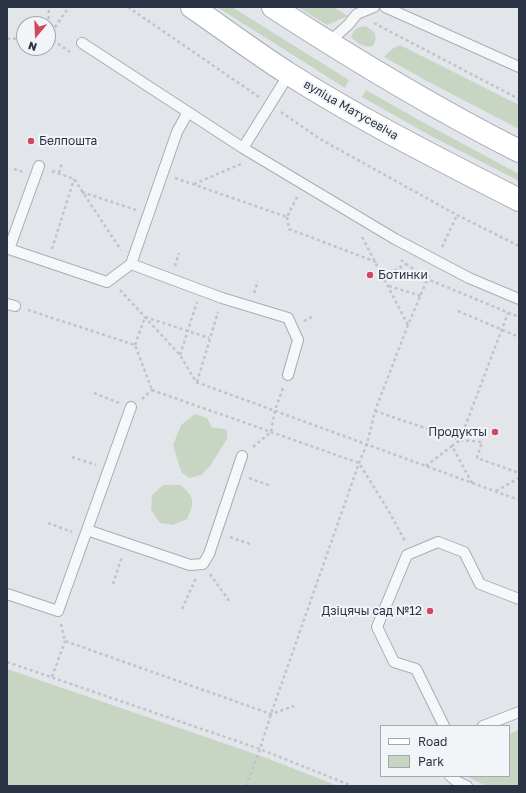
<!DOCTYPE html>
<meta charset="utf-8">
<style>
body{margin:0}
#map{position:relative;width:526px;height:793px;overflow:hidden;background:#e2e6eb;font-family:"Golos Text",sans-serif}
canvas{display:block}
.frame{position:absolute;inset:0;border:8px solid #2a3444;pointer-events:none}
.legend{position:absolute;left:380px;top:725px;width:130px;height:52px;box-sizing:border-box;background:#f2f5f8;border:1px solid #a2a8b0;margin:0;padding:5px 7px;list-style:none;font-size:12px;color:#2a3444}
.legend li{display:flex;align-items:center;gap:8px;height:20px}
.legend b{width:20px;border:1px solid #a2a8b0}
.north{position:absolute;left:16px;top:16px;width:40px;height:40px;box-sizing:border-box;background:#f2f5f8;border:1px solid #a2a8b0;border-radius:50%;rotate:199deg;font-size:11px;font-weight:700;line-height:16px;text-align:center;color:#2a3444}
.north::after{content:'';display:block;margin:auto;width:14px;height:18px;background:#d24660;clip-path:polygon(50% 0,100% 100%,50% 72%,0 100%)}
</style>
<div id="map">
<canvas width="526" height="793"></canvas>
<div class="frame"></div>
<ul class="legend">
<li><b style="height:5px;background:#fff"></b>Road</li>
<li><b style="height:11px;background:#c8d5c3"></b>Park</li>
</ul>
<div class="north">N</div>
</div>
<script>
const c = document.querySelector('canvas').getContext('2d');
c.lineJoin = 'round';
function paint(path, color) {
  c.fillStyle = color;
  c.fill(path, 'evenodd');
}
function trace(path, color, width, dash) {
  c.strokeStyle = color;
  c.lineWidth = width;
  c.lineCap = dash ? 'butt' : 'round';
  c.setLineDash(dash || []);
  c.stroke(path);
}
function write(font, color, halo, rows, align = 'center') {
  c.font = font + ' "Golos Text",sans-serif';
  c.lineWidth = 4;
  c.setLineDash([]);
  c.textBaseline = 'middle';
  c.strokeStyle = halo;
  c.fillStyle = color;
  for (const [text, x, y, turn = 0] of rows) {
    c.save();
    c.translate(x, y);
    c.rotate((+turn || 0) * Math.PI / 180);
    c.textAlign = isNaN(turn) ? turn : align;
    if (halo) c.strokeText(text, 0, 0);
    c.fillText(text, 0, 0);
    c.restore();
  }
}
paint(new Path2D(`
 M217,7H232L349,80L345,88Z
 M298,7H333L348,16L327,25Z
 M366,26L374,32L376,38L373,46C364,48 357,43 351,37C354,29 357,27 366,26Z
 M400,45L519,105V129L425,80L384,57L392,49Z
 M366,90L426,124L519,174V181L431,136L362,97Z
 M195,414L207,418L212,428H219L227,430V439L210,466L201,475L190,478L182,473L179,465L173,445L181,425Z
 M163,485H181C195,499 195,501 187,519L173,525L160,523L151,510L152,495Z
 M7,669L264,757L338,786H7Z
 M519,730V786H486L466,776H509V734Z`), '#c8d5c3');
const service = new Path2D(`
 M385,7L519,67
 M82,43L243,148L395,239L469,278L519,299
 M328,43L348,25L357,14L374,7
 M243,148L289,74
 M39,166L9,249L107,282L131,264L222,298L288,318L298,340L288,375
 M131,264L177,132L188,112
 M7,304L15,306
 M87,530L190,565L203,564L209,554L242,456
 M7,594L58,611L131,407
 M444,726L416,669L394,662L377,627L407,555L438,542L464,552L480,584L519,599
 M483,726L519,712
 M450,776L456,781L467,786`);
const secondary = new Path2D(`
 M192,7C224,29 256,53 289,74C363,121 441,160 519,200
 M273,7C353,59 434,108 519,151`);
trace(service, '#a7adb6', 12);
trace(secondary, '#a7adb6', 24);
trace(new Path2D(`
 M128,7L259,97
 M374,23L519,99
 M48,37L70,52
 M48,37L69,7
 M48,37L49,7
 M7,39L24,38
 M281,112L320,139L457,215L519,246
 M14,169L23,172
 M52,171L74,179L121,250
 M59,173L62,163
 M175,178L287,217L297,197
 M194,184L241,164
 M82,192L136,210
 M287,217L289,229L376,262
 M362,237L408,325
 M442,247L457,215
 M52,249L74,179
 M401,260L427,279L519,317
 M175,266L179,253
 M384,277L406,264
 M389,286L421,296
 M120,290L180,355L196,382L519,500
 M254,293L258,281
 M28,310L135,345L152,390
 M458,311L519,337
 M304,321L314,316
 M135,345L145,317L209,338
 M180,355L197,302
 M197,382L218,312
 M152,390L359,463L388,510L405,541
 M94,393L119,403
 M142,399L152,390
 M375,411L460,440L482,442L477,458L519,473
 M253,447L271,432L275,410L283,388
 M72,457L96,465
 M426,466L452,446
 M249,478L271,486
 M472,483L452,446L460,440L508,313
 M496,491L519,478
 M48,523L72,532
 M230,537L250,544
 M210,574L230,602
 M113,584L122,556
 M182,609L196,578
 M61,624L65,641L271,714L294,706
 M7,662L260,749L352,786
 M52,677L65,641
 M246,786L260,749L271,714L359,463L367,444L375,411L408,325L430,273`), '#c0c4ca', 2.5, [3, 3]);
trace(service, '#f5f7f9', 10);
trace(secondary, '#fff', 22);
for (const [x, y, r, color] of [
 [31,141,4,"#d24660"],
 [370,275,4,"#d24660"],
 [495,432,4,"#d24660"],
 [430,611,4,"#d24660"]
]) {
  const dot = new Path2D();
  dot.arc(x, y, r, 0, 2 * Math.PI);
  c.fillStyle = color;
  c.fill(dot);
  trace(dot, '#f2f5f8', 1.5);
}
write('12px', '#2a3444', '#f2f5f8', [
 ["вуліца Матусевіча",351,110,30]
]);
write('12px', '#2a3444', '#f2f5f8', [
 ["Белпошта",39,141],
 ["Ботинки",378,275],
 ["Продукты",487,432,"right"],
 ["Дзіцячы сад №12",422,611,"right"]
], 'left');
</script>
